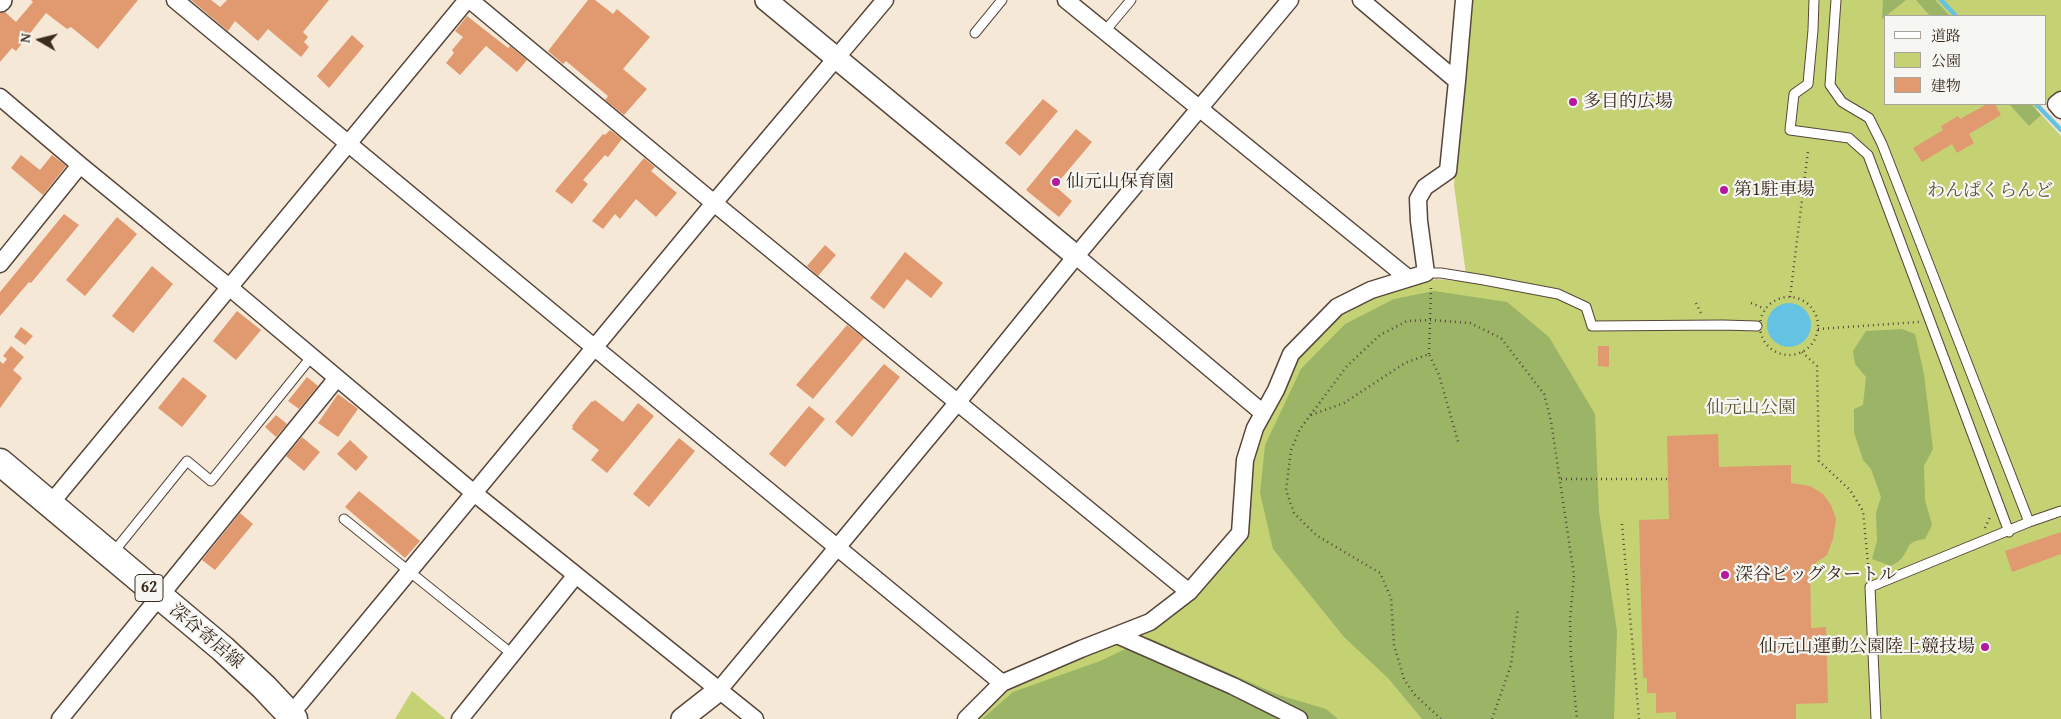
<!DOCTYPE html>
<meta charset="utf-8">
<style>
body{margin:0}
#map{position:relative;width:2061px;height:719px;overflow:hidden;background:#f5e8d6;font-family:"Gentium Book Plus","Noto Serif JP",serif}
canvas{display:block}
.legend{position:absolute;left:1884px;top:15px;width:162px;height:90px;box-sizing:border-box;background:#f6f6f2;border:1px solid #aba49d;margin:0;padding:6px 9px;list-style:none;font-size:15px;color:#3b2a1e}
.legend li{display:flex;align-items:center;gap:10px;height:25px}
.legend b{width:25px;border:1px solid #aba49d}
.north{position:absolute;left:15px;top:15px;width:50px;height:50px;-webkit-text-stroke:4px #f6f6f2;paint-order:stroke;rotate:278deg;font-size:14px;font-weight:700;line-height:20px;text-align:center;color:#3b2a1e}
.north::after{content:'';display:block;margin:auto;width:18px;height:22px;background:#3b2a1e;clip-path:polygon(50% 0,100% 100%,50% 72%,0 100%)}
</style>
<div id="map">
<canvas width="2061" height="719"></canvas>
<ul class="legend">
<li><b style="height:6px;background:#fff"></b>道路</li>
<li><b style="height:14px;background:#c4d274"></b>公園</li>
<li><b style="height:14px;background:#e19970"></b>建物</li>
</ul>
<div class="north">N</div>
</div>
<script>
const c = document.querySelector('canvas').getContext('2d');
c.lineJoin = 'round';
function paint(path, color) {
  c.fillStyle = color;
  c.fill(path, 'evenodd');
}
function trace(path, color, width, dash) {
  c.strokeStyle = color;
  c.lineWidth = width;
  c.lineCap = dash ? 'butt' : 'round';
  c.setLineDash(dash || []);
  c.stroke(path);
}
function write(font, color, halo, rows, align = 'center') {
  c.font = font + ' "Gentium Book Plus","Noto Serif JP",serif';
  c.lineWidth = 4.5;
  c.setLineDash([]);
  c.textBaseline = 'middle';
  c.strokeStyle = halo;
  c.fillStyle = color;
  for (const [text, x, y, turn = 0] of rows) {
    c.save();
    c.translate(x, y);
    c.rotate((+turn || 0) * Math.PI / 180);
    c.textAlign = isNaN(turn) ? turn : align;
    if (halo) c.strokeText(text, 0, 0);
    c.fillText(text, 0, 0);
    c.restore();
  }
}
paint(new Path2D(`
 M1468,0H2061V90L2045,102V16H1885V104H2043L2036,109L2061,136V719H971L1008,685L1110,643L1235,551L1251,465L1260,432L1291,367L1304,348L1339,314L1373,296L1436,279L1467,282L1454,185Z
 M412,691L446,719H395Z`), '#c4d274');
paint(new Path2D(`
 M1883,0H1906L1882,19Z
 M1916,0H1935L1950,16H1930Z
 M2009,104H2031L2041,115L2029,126Z
 M1434,291L1507,302L1549,337L1595,414L1599,512L1617,631L1614,719H1422L1388,678L1344,637L1273,549L1260,493L1265,445L1301,369L1345,324L1394,299Z
 M1902,329L1915,334L1924,374L1933,449L1924,466L1925,500L1932,525L1925,539C1904,542 1911,548 1901,559C1899,562 1894,564 1891,566L1872,559L1877,541L1876,513L1881,497L1871,469L1863,460L1854,432V409L1863,405L1866,377L1855,364L1853,351L1866,331Z
 M1149,638L1279,695L1326,709L1338,719H982L1013,692L1100,661Z`), '#9bb466');
paint(new Path2D(`
 M1767 325a22 22 0 1 1 44 0a22 22 0 1 1-44 0Z`), '#64c2e2');
trace(new Path2D(`
 M1941,0L1956,16
 M2036,104L2061,130`), '#64c2e2', 4.5);
paint(new Path2D(`
 M31,0H138L98,49L71,27L67,29L46,13L16,51L12,48L0,62V13L5,12L16,22L33,2Z
 M191,0H211L220,7L227,0H329L303,32L308,37L304,42L309,47L301,57L268,29L258,41L235,21L228,31Z
 M588,0H595L613,14L617,9L650,37L623,69L647,89L624,115L605,100L608,96L566,61L563,64L548,51Z
 M467,16L508,48L510,46L527,60L517,72L486,46L460,75L446,63L454,53L452,50L463,37L455,31Z
 M352,35L364,46L329,88L317,76Z
 M1043,99L1058,111L1020,156L1005,143Z
 M1987,104H1995L2001,115L1969,134L1974,143L1957,153L1952,144L1922,162L1913,148L1943,130L1941,126L1958,116L1960,119Z
 M1076,129L1092,142L1055,186L1072,201L1059,217L1026,190Z
 M610,130L622,139L608,157L605,155L583,180L588,184L572,204L555,191L603,134L605,135Z
 M21,155L40,170L52,155L66,166L43,195L11,168Z
 M644,158L655,167L651,171L677,193L656,217L636,199L620,219L615,214L603,229L592,221Z
 M64,214L79,225L31,283L29,282L0,316V292Z
 M117,217L137,234L85,296L66,280Z
 M825,245L836,255L818,276L807,266Z
 M905,252L943,283L931,298L907,279L884,309L870,298Z
 M152,266L173,284L133,333L112,316Z
 M237,311L261,330L236,360L213,341Z
 M847,325L864,338L813,399L796,385Z
 M21,327L33,336L25,345L14,337Z
 M11,346L24,357L13,370L22,378L0,408V361L3,364L7,359L3,356Z
 M1598,346H1609V367L1598,366Z
 M884,364L900,377L852,437L835,422Z
 M183,377L207,396L182,427L158,408Z
 M307,377L318,386L299,409L288,401Z
 M338,394L358,409L338,437L318,423Z
 M595,400L623,422L638,403L654,416L607,473L591,460L599,450L572,429L573,427L572,426L580,415L592,401L593,402Z
 M809,406L825,419L785,467L769,454Z
 M276,415L287,424L276,437L265,427Z
 M1718,434L1719,467L1791,465V483L1810,486L1823,494L1831,505L1836,519L1833,539L1827,555L1810,567L1811,628L1826,627L1828,703L1796,704V719H1676V712L1656,713V693H1647V678H1643L1639,520L1669,519L1667,436Z
 M302,437L320,452L304,471L286,456Z
 M679,438L695,451L649,507L633,494Z
 M350,440L368,457L356,471L337,454Z
 M359,491L420,541L405,558L345,507Z
 M240,513L253,524L215,570L202,560Z
 M2061,532V554L2012,572L2005,551Z`), '#e19970');
const service = new Path2D(`
 M1814,0L1813,30L1808,84L1794,94L1790,130L1849,138L1868,155L2009,532
 M1836,0L1830,85L1842,102L1869,118L1882,144L2029,522
 M1105,31L1131,0
 M975,33L1002,0
 M1426,273H1441L1484,280L1558,294L1586,307L1592,326L1723,325L1757,326
 M344,519L512,654
 M112,554L187,461L211,481L312,356
 M1876,719L1870,587L2029,522L2061,511`);
const minor = new Path2D(`
 M175,0L595,348L1002,683
 M470,0L714,203L1189,592
 M1066,0L1408,278
 M1361,0L1457,81L1464,0
 M0,97L80,165L229,287L474,493L755,719
 M2061,100L2056,104L2061,110
 M1076,256L1263,413
 M0,264L80,165
 M51,503L467,0
 M1117,635L1233,686L1299,719
 M719,690L957,403L1076,256L1290,0
 M291,714L714,203L885,0
 M60,719L337,378
 M460,719L576,575
 M966,719L1002,683L1081,649L1150,622L1189,592L1240,533L1245,460L1255,428L1276,390L1291,354L1337,307L1371,290L1426,273L1419,221L1418,199L1425,187L1448,171L1457,81`);
const tertiary = new Path2D(`
 M766,0L1076,256
 M0,1L1,0
 M682,719L719,690`);
const primary = new Path2D(`
 M0,462L223,649L264,687L294,719`);
trace(service, '#57463a', 11);
trace(minor, '#57463a', 19);
trace(tertiary, '#57463a', 24);
trace(primary, '#57463a', 29);
trace(new Path2D(`
 M1790,297L1808,151
 M1760 326a29 29 0 1 1 58 0a29 29 0 1 1-58 0Z
 M1696,303L1702,315
 M1751,303L1765,309
 M1818,329L1919,322
 M1802,352L1817,366L1819,461L1850,490L1863,511L1869,574
 M1429,354L1431,288
 M1311,415L1344,403L1405,363L1429,354L1439,375L1459,445
 M1561,479H1668
 M1622,524L1639,719
 M1985,528L1990,517
 M1441,719L1414,694L1404,679L1394,645L1391,598L1380,573L1316,535L1294,513L1286,490L1291,450L1300,429L1347,366L1380,335L1407,321L1430,320L1470,323L1501,338L1544,394L1551,421L1574,575L1570,620L1571,657L1577,719
 M1492,719L1511,665L1518,609`), '#57463a', 2.5, [1, 4]);
trace(service, '#fff', 9);
trace(minor, '#fff', 16);
trace(tertiary, '#fff', 21);
trace(primary, '#fff', 26);
for (const [x, y, r, color] of [
 [1573,102,5,"#b5179e"],
 [1056,182,5,"#b5179e"],
 [1724,190,5,"#b5179e"],
 [1725,575,5,"#b5179e"],
 [1985,647,5,"#b5179e"]
]) {
  const dot = new Path2D();
  dot.arc(x, y, r, 0, 2 * Math.PI);
  c.fillStyle = color;
  c.fill(dot);
  trace(dot, '#f6f6f2', 2);
}
for (const [x, y, w] of [
 [149,588,28]
]) {
  const box = new Path2D();
  box.roundRect(x - w / 2, y - 13.5, w, 27, 4);
  c.fillStyle = '#f6f6f2';
  c.fill(box);
  trace(box, '#3b2a1e', 1);
}
write('bold 16px', '#3b2a1e', null, [
 ["62",149,588]
]);
write('18px', '#3b2a1e', '#f6f6f2', [
 ["多目的広場",1583,102],
 ["仙元山保育園",1066,182],
 ["第1駐車場",1734,190],
 ["深谷ビッグタートル",1735,575],
 ["仙元山運動公園陸上競技場",1975,647,"right"]
], 'left');
write('18px', '#5d5434', '#f6f6f2', [
 ["わんぱくらんど",1990,191],
 ["仙元山公園",1751,408]
]);
write('18px', '#3b2a1e', '#f6f6f2', [
 ["深谷寄居線",206,637,40]
]);
</script>
